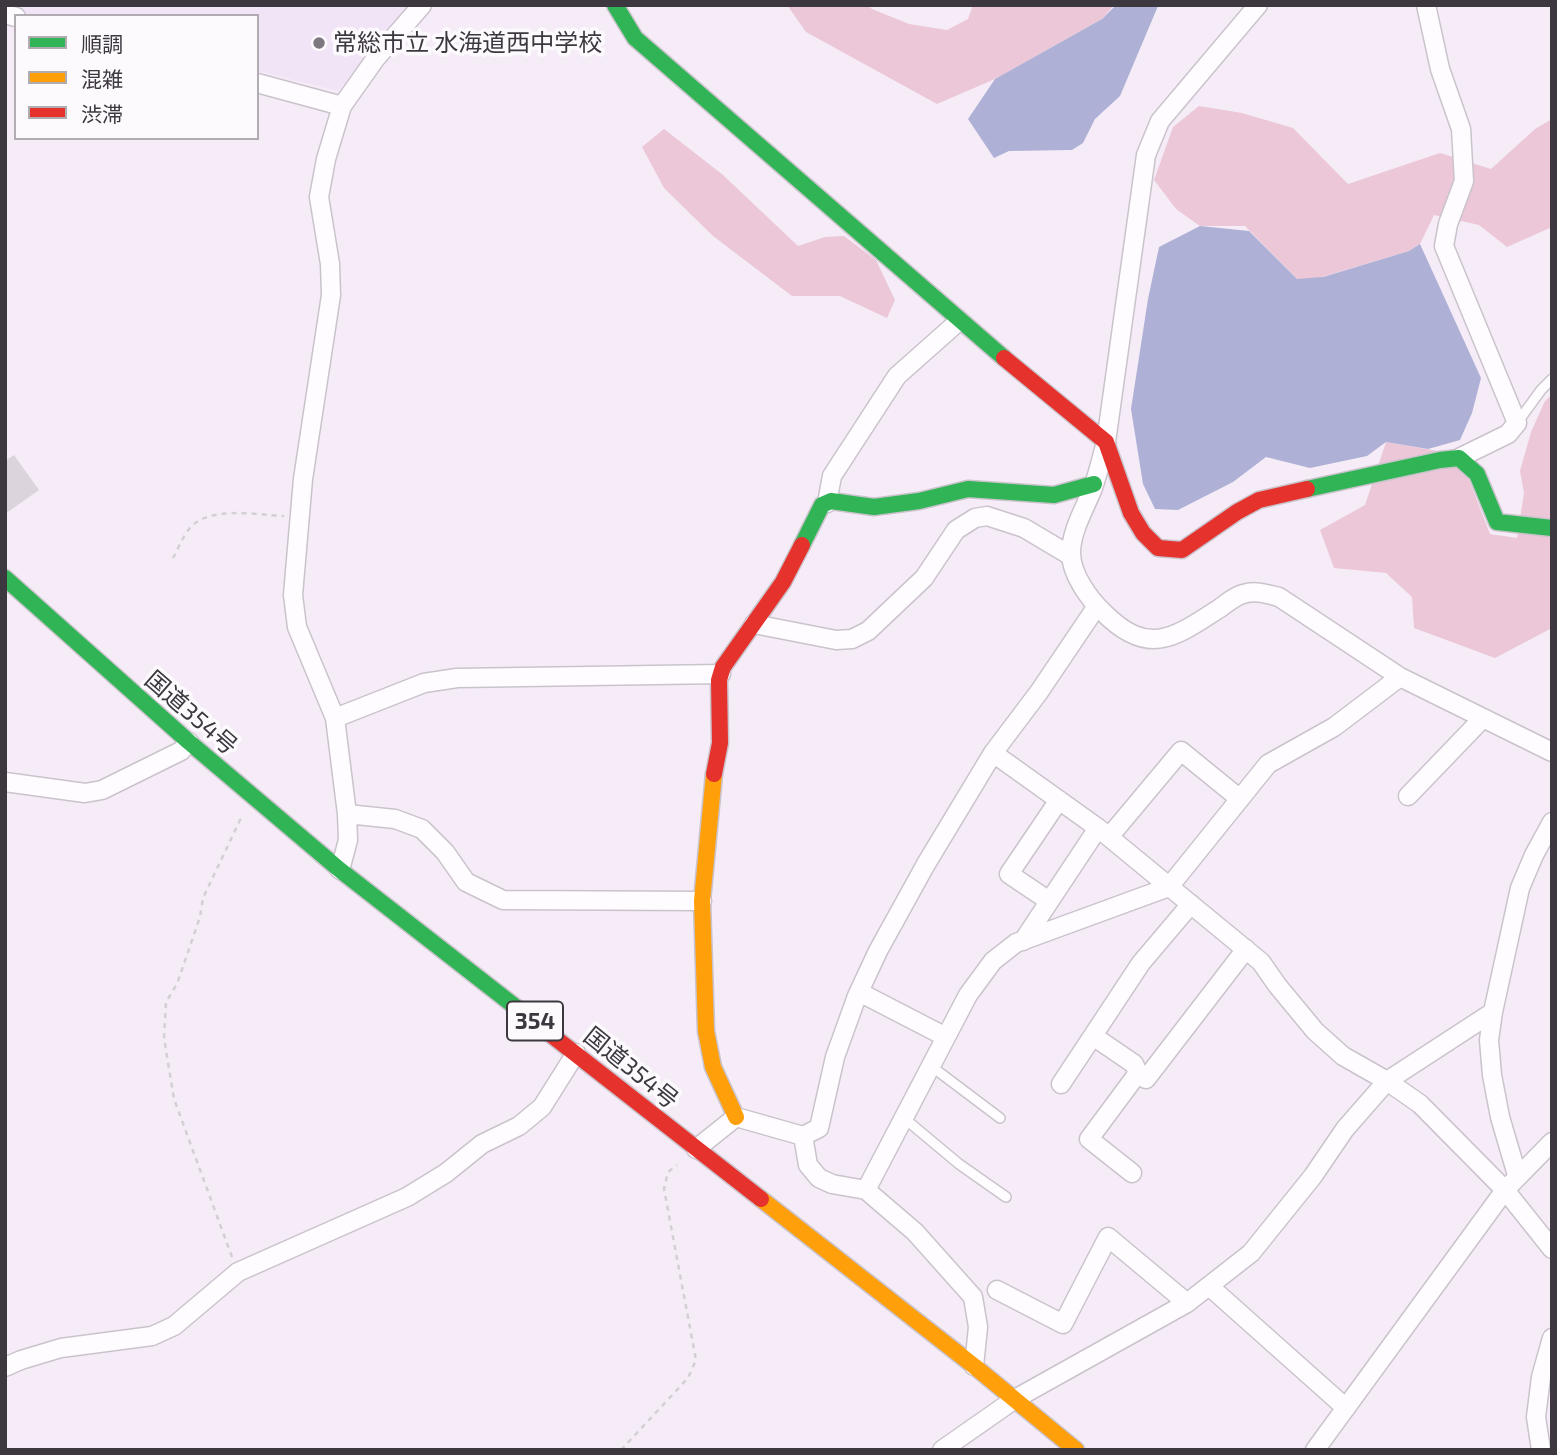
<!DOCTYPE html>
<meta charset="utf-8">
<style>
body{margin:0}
#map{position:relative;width:1557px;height:1455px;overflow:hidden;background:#f5ecf7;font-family:"Exo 2","Noto Sans JP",sans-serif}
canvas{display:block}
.frame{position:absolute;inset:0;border:7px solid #3d383f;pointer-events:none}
.legend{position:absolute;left:14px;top:14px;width:245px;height:126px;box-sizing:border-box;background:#fdfafe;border:2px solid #b0acb2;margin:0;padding:9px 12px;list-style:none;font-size:21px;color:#3d383f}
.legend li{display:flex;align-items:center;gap:14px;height:35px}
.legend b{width:35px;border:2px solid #b0acb2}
</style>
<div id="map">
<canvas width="1557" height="1455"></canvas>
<div class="frame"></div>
<ul class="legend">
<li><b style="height:9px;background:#30b455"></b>順調</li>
<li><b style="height:9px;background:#ff9f0a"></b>混雑</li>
<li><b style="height:9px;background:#e5322d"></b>渋滞</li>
</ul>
</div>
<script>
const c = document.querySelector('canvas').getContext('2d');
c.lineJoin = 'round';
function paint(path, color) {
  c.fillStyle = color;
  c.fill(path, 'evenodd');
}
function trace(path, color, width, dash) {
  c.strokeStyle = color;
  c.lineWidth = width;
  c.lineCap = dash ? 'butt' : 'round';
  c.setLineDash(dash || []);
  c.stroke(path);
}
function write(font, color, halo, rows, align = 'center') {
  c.font = font + ' "Exo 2","Noto Sans JP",sans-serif';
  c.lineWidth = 7;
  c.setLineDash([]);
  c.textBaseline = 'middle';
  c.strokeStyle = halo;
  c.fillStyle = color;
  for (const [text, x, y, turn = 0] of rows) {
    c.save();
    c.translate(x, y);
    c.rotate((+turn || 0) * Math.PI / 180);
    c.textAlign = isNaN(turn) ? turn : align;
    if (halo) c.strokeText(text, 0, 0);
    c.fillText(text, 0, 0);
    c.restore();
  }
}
paint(new Path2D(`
 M5,5H414L338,91L257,71V16H34L5,9Z`), '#f2e4f7');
paint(new Path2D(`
 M787,5H867L872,9L909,24L947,30L968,19L973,5H1114L1102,19L995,79L937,104L806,32Z
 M1199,106L1242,113L1293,128L1348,184L1440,153L1491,169L1535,129L1552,119V227L1507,247L1479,225L1434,215L1420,244L1409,251L1315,279H1297L1245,226H1200L1176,209L1154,180L1173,127Z
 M664,129L723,175L798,246L825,237L844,236L876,260L895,300L887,318L840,296H792L713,236L664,188L642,147Z
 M1552,394V628L1495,658L1414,628L1412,597L1386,573L1334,568L1320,530L1365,505L1386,442L1438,451L1468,477L1490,534L1517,538L1524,493L1520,471L1531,432L1545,401Z`), '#ebc7d8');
paint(new Path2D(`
 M1116,5L1158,6L1120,96L1095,119L1083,143L1072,150L1009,151L994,158L968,119L995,79L1102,19Z
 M1200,226L1249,231L1297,279L1323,277L1409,251L1420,244L1481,378L1472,413L1460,440L1428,449L1386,442L1367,456L1310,468L1266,457L1233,482L1178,510L1155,509L1143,484L1131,409L1148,299L1159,247Z`), '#aeb0d5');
paint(new Path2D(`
 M14,455L39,490L5,514V461Z`), '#dcd4dd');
const lane = new Path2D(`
 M1517,423L1541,390L1552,379
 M931,1066L1000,1118
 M904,1118L959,1164L1006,1197`);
const street = new Path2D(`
 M1258,5L1160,121L1146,155L1106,442C1102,457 1098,473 1093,488C1085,508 1071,531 1071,553C1071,574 1089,599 1104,613C1149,658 1175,637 1220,608C1227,603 1235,596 1243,594C1256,590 1267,594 1279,597L1400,677L1552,752
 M1426,5L1440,69L1461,129L1464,181L1448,224L1444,246L1517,423L1508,434L1459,458
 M5,14L16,17
 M257,83L342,106
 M827,503L832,476L897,376L959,321
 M754,624L836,640L852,639L868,631L924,578L956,530L975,518L987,516L1024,528L1071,556
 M335,718L424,683L457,678L721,674
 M993,753L1098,828L1261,962L1277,985L1315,1031L1343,1056L1387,1081L1420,1104L1505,1190L1552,1249
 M5,782L85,793L102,790L181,751L189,742
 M1408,796L1483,718
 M347,814L395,819L422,829L445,852L466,882L503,900L702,901
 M1109,837L1181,751L1240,799
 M340,870L348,840L347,814L335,718L297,627L293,595L303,479L331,295L330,264L319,197L326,159L342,106L376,58L422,5
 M1049,901L1009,874L1059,800
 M1023,941L1098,828
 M859,992L946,1037
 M1093,1036L1134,1064L1138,1073L1089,1139L1132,1173
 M1138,1073L1146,1079L1246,949
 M1061,1084L1141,963L1191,904
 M803,1136L808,1165L819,1178L832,1184L866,1190L915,1232L973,1297L978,1327L974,1366
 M696,1149L736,1117L803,1136L819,1128L835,1057L857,996L878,951L926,864L993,753L1039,692L1097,606
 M1517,1175L1500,1117L1492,1075L1489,1040L1493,1012L1520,888L1534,855L1552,822
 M866,1190L968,995L993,961L1016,943L1169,887L1268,764L1334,727L1400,677
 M1209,1286L1346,1408
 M997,1290L1063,1324L1108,1237L1187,1303
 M5,1367L21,1360L61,1348L152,1336L174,1326L238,1272L407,1197L446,1173L482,1144L519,1126L542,1107L576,1053
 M942,1450L1015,1399L1187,1303L1251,1253L1313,1176L1345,1129L1387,1081L1493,1012
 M1315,1450L1505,1190L1552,1142
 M1541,1450L1536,1417L1541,1377L1552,1338`);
const fast = new Path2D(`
 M615,5L635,38L1004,358
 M1307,489L1440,460L1459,458L1477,474L1497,522L1552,528
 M802,545L822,505L831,501L874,507L919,501L968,489L1054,495L1094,484
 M5,578L189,742L340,870L531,1019`);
const slow = new Path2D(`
 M714,774L702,901L706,1031L713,1067L736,1117
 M761,1199L974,1366L1076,1450`);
const jam = new Path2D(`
 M1004,358L1106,442L1131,513L1143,533L1158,548L1182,550L1237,512L1259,500L1307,489
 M714,774L720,743L719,680L723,667L783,582L802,545
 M531,1019L761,1199`);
trace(lane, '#cac3cc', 12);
trace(street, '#cac3cc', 21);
trace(fast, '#cac3cc', 19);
trace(slow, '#cac3cc', 19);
trace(jam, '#cac3cc', 19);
trace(new Path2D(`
 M173,558C178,549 182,538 189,529C208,505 257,515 284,516
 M232,1257L174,1099L164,1038L166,1002L177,984L200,917L203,898L241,818
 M621,1450L688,1378L696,1360L664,1189L668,1172L677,1165`), '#d2d0d3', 2.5, [5, 5]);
trace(lane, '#fefcfe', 9);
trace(street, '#fefcfe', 18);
trace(fast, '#30b455', 16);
trace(slow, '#ff9f0a', 16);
trace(jam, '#e5322d', 16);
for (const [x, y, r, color] of [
 [319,43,7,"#7d777f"]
]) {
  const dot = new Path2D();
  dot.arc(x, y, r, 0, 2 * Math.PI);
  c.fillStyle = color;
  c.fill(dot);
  trace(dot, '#fdfafe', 2.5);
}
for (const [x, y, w] of [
 [535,1021,56]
]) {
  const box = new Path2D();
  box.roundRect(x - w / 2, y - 19.5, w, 39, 5);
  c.fillStyle = '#fdfafe';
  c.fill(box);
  trace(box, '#3d383f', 2);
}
write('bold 23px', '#3d383f', null, [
 ["354",535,1021]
]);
write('24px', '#3d383f', '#fdfafe', [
 ["常総市立 水海道西中学校",333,43]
], 'left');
write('24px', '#3d383f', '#fdfafe', [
 ["国道354号",191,713,41],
 ["国道354号",631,1068,39]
]);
</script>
